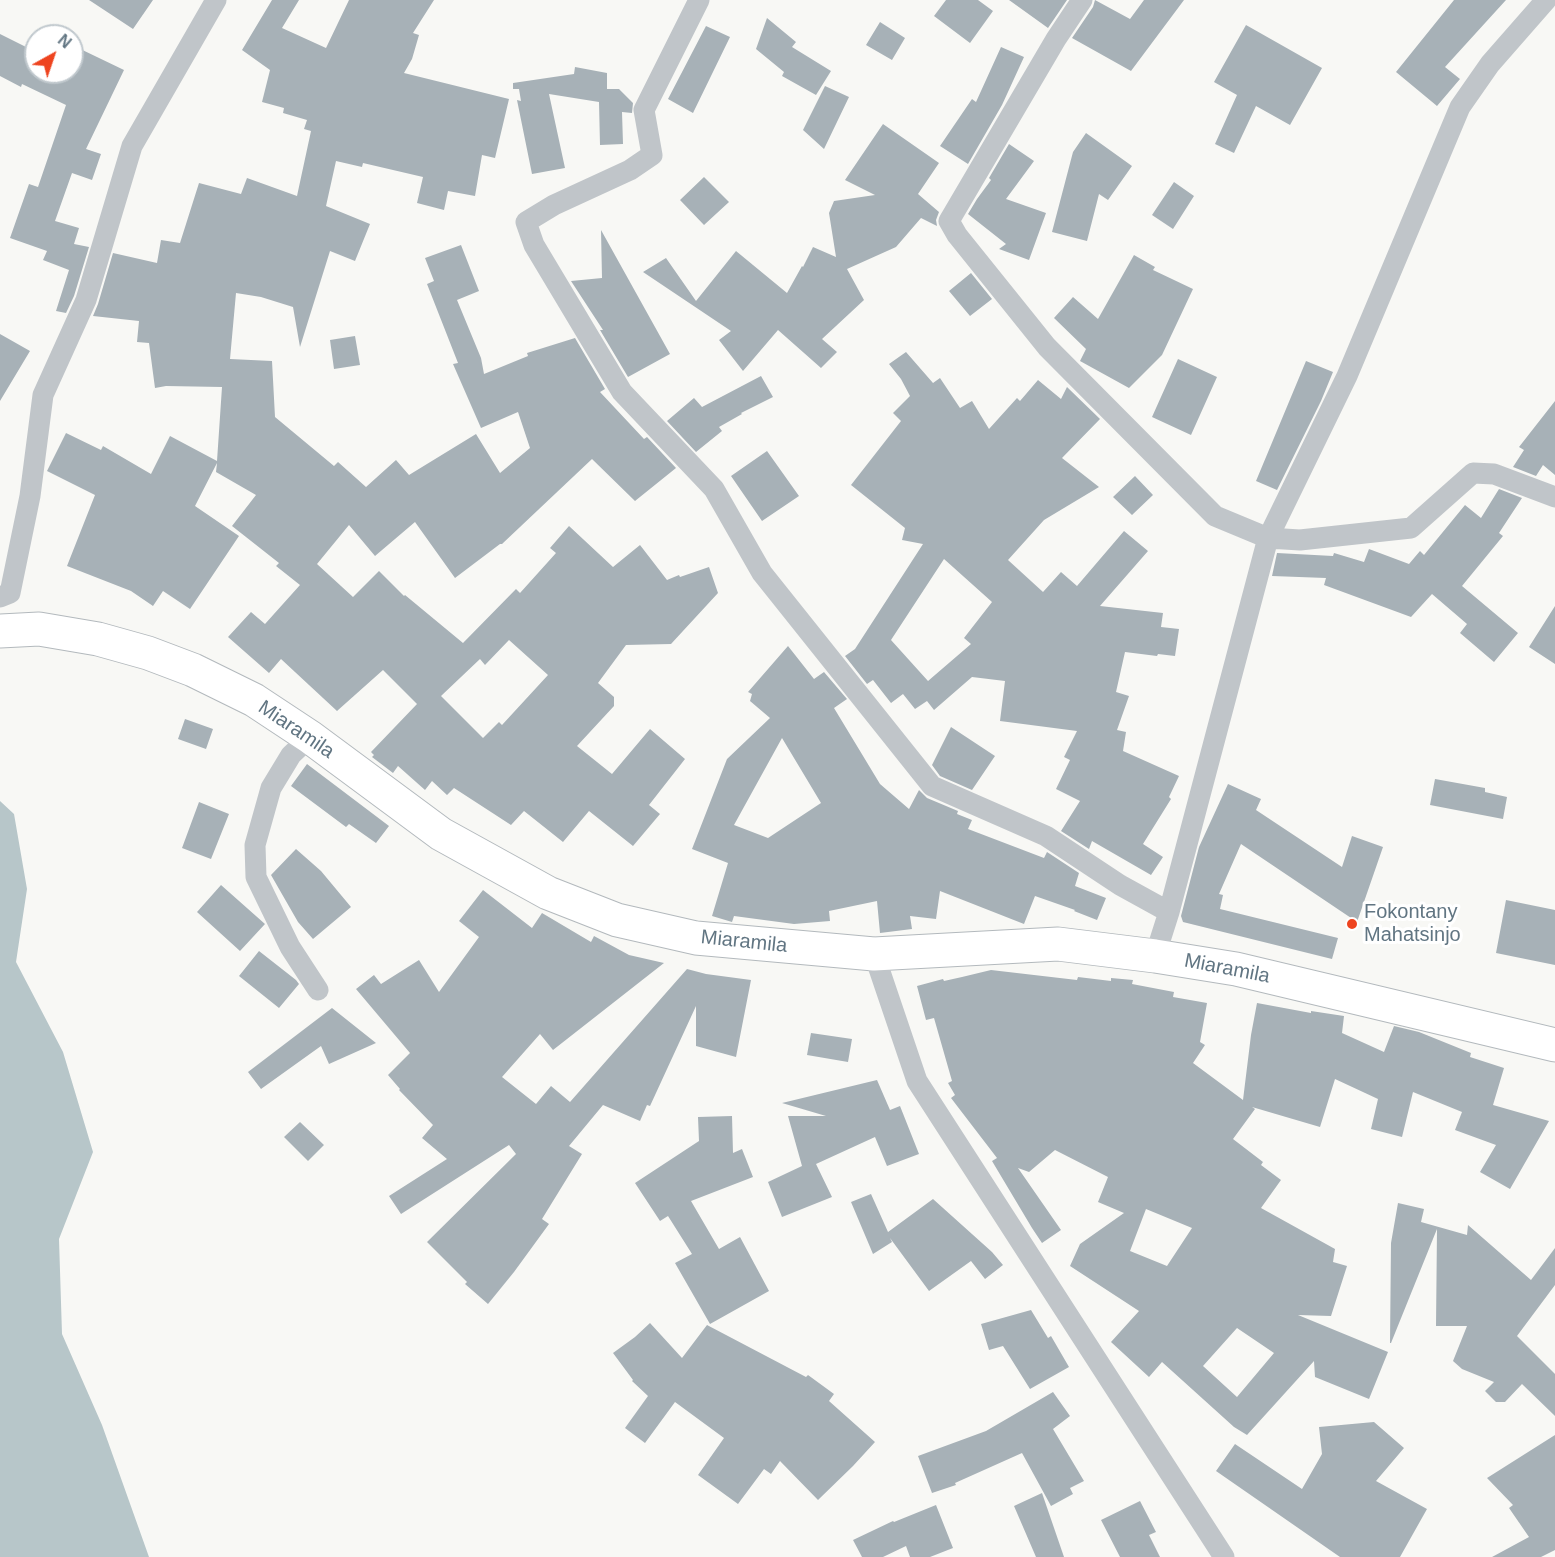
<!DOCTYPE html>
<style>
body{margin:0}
#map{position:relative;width:1555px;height:1557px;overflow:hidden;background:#f8f8f5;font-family:Arial,sans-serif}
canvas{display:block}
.north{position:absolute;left:24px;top:24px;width:60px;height:60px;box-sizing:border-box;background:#fff;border:2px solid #c0c8cd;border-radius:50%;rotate:40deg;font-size:16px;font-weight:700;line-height:24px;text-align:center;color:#617582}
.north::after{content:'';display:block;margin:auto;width:21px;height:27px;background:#ee441f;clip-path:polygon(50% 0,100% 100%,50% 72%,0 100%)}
</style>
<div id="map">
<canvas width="1555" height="1557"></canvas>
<div class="north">N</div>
</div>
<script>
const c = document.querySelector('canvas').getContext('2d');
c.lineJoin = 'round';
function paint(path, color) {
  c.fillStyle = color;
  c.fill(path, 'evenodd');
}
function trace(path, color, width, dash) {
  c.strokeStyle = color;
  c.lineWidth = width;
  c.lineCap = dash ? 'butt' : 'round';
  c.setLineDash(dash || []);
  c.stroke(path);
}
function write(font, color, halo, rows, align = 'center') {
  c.font = font + ' Arial,sans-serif';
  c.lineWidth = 6;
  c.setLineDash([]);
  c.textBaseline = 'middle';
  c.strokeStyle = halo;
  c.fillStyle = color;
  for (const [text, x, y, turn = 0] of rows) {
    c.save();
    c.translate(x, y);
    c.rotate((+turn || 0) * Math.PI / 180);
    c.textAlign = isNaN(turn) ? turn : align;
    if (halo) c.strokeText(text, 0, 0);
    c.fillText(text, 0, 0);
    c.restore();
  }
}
paint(new Path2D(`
 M0,801L14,814L27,889L16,962L63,1052L93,1152L59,1239L62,1334L102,1425L149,1557H0Z`), '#b7c6c9');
paint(new Path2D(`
 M89,0H153L133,29Z
 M272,0H299L282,28L326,48L349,0H434L413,33L419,35L412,59L404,73L509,99L495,158L482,155L475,196L448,191L444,210L417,203L423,177L363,163L362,167L336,161L326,206L370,224L355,261L330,251L300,347L293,307L261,297L236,293L230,359L272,361L275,417L334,466L338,462L366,487L396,460L409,475L476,434L500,473L530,448L518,412L481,428L453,364L458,363L427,284L434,281L425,258L461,245L479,291L457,300L481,358L484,374L528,356L527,353L575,338L605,389L600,392L644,439L647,437L676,468L635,501L592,459L502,544H500L455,578L415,522L375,556L349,525L317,564L353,597L379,571L404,596L405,595L463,643L516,589L520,593L556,553L550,548L569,526L613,567L640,545L667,580L679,575L680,577L709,567L718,593L671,644L626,645L598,683L614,697V706L577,746L612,774L650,729L685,759L649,805L660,814L633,846L589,811L563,842L524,811L511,825L454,788L447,795L432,781L425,790L398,766L393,773L372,757L374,755L371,752L417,704L383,670L337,711L281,659L269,673L228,637L251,612L265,624L300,585L276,566L279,563L232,526L256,495L216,472L217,463L195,506L239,536L190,609L163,591L153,606L131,591L67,566L95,495L47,471L66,433L101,450L103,446L151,474L170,436L217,461L222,387L166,386L155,388L149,343L137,342L139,321L93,316L98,304L113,253L157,263L161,240L180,243L199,183L241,194L247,178L297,196L311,131L304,129L307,120L283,113L284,108L262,102L270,70L242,50ZM509,640L548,675L502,725L499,722L483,738L441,696L480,659L485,665Z
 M946,0H978L993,11L970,43L934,16Z
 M1009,0H1067L1048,28Z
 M1095,0L1130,19L1144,0H1184L1131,71L1072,38L1093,7Z
 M1454,0H1506L1445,67L1460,79L1437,106L1396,72Z
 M767,18L796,42L792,47L831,71L816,95L782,76L784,72L756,49Z
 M880,22L905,38L892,60L866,45Z
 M1246,25L1322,68L1290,125L1256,106L1234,153L1215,144L1237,95L1214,82Z
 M706,26L730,37L693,113L668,99Z
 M0,34L36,52V72H72V45L124,70L86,149L101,154L92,180L72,173L55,221L79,228L74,244L89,247L74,296L66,313L56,311L69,270L43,260L47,251L10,238L29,184L38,187L66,105L22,84L21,87L0,76Z
 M1001,47L1024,57L1002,105L968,164L940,146L972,99L976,102Z
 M575,67L607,73V89H619L633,103L632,113L622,112L623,144L600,145L599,102L549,94L565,168L532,174L517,100L521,101L519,89H513V83L574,74Z
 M825,86L849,97L824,149L803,130Z
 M883,124L939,163L918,194L939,212L936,220L937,226L921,218L896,247L847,269L864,300L822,339L837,352L821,368L778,330L743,371L719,340L731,331L643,272L666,258L696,301L736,251L787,293L802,266L803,267L813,247L836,257L829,213L834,201L875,195L845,180Z
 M1086,133L1132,166L1108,200L1099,194L1087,241L1052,232L1073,152Z
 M1009,144L1034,161L1006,199L1046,213L1029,260L999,249L1006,244L968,214L977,199L991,180L989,178Z
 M704,177L729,202L704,225L680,200Z
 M1174,182L1194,196L1173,229L1152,215Z
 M601,230L670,354L628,377L600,330H603L571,281L602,278Z
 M1134,255L1155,267L1153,270L1193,289L1162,355L1129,388L1080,361L1086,349L1054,318L1073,297L1098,319Z
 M971,273L992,299L970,316L949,291Z
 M0,334L30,351L0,401Z
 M355,336L360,365L334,369L330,340Z
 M906,352L933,383L940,378L960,408L972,401L989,429L1017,398L1020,401L1038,380L1061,399L1067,387L1100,419L1062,458L1099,487L1044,520L1008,560L1043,592L1061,572L1077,586L1124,531L1148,551L1100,606L1163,613L1161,627L1179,629L1175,656L1158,654L1157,656L1125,652L1116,692L1129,696L1117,730L1126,732L1123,751L1179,776L1169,797L1171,799L1143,844L1163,857L1151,875L1092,841L1089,849L1061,831L1080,801L1056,789L1070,760L1064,757L1077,731L1000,721L1005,681L972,677L934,710L927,701L915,709L903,694L891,703L873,680L867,684L845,656L855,649L923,544L902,540L905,528L851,485L901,421L893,413L910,396L901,379L889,364ZM944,559L992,602L964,638L971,644L928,681L891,640Z
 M1178,359L1217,377L1191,435L1152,417Z
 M1306,361L1333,372L1321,401L1277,490L1256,481Z
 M761,376L773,397L741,413L742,414L719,427L722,431L696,452L667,421L694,398L702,407Z
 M1555,401V475L1543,465L1536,476L1513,467L1524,450L1519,447Z
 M767,451L799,496L762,521L731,476Z
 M1135,476L1153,495L1132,515L1113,497Z
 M1499,489L1522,498L1499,533L1503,536L1462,586L1518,633L1494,662L1460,633L1467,624L1432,594L1411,617L1324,585L1326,578L1272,576L1277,553L1333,556L1334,553L1364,562L1369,549L1409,564L1420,551L1424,555L1465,505L1481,518Z
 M1555,606V664L1529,647Z
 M788,646L814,679L824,672L847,699L834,708L880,784L909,809L919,790L927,798L958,811L957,814L972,820L968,829L1044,858L1047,852L1079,873L1075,886L1106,898L1097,920L1074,911L1075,910L1035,896L1024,924L940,891L936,919L910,916L912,929L880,933L877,901L829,911L830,921L794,924L734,916L732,922L712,916L728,863L692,849L727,759L770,718L750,701L752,694L748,692ZM782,738L821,803L768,838L734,825Z
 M185,719L213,729L206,749L178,739Z
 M951,727L995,756L972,790L940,776L932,765Z
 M307,764L389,826L376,843L349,824L346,827L291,786Z
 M1435,779L1485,788V792L1507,797L1503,819L1430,805Z
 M1228,784L1261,799L1256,810L1342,867L1352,836L1383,847L1357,922L1241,844L1219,894L1223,895L1220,909L1338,938L1332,959L1183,922L1181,916L1199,847Z
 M199,802L229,814L211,859L182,848Z
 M296,849L321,871L351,907L313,939L298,922L271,875Z
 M221,885L265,924L240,951L197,912Z
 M483,890L532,928L542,913L591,942L594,936L629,955L664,963L553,1050L540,1034L502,1077L536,1104L551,1086L570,1102L687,969L706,974L751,980L736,1057L696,1046V1006L650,1106L647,1105L640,1121L603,1105L569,1146L582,1154L542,1219L549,1224L514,1272L488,1304L465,1284L467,1282L427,1242L516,1154L509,1145L401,1214L389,1196L447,1159L422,1138L433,1125L399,1090L400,1089L388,1075L410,1053L356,989L374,975L381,984L419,960L439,992L479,937L459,921Z
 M1506,900L1555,910V965L1496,953Z
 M259,951L296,980L299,984L279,1008L239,976Z
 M991,970L1077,980L1078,977L1111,981V978L1133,980L1132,984L1174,992L1173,997L1207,1003L1200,1042L1205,1045L1193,1063L1243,1100L1251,1035L1257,1003L1311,1013V1011L1344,1016L1342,1033L1384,1052L1394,1026L1419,1032L1471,1053L1470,1057L1504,1068L1493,1105L1549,1121L1510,1189L1480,1172L1496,1145L1455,1130L1462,1112L1413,1092L1402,1137L1371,1129L1378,1099L1335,1079L1320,1127L1252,1107L1255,1109L1233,1139L1263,1162L1261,1165L1281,1180L1261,1208L1335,1249L1333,1262L1347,1266L1331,1316L1298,1315L1388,1352L1369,1399L1315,1377L1314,1361L1247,1435L1234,1427L1162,1362L1149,1377L1111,1342L1139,1311L1070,1266L1080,1244L1124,1213L1098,1202L1108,1177L1055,1150L1029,1172L1018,1168L1061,1230L1042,1243L1032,1228L992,1161L997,1158L951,1098L955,1095L948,1083L952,1081L934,1018L926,1020L917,986L943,979L944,981L962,977ZM1146,1209L1192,1228L1167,1266L1130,1251ZM1237,1328L1274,1353L1237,1397L1203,1366Z
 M332,1008L376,1043L329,1064L321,1046L261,1089L248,1072Z
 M811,1033L852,1039L848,1062L807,1055Z
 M877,1080L890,1110L900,1106L919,1154L887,1166L875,1137L816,1164L832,1197L782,1217L768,1182L802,1166L788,1116H826L782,1103Z
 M732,1116L733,1153L742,1149L753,1177L691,1201L719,1249L740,1237L769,1291L710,1324L675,1263L692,1254L668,1216L660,1221L635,1183L699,1141L698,1117Z
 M300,1122L324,1145L308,1161L284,1137Z
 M871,1194L888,1232L933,1199L992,1252L1003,1265L985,1279L971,1261L929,1291L890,1238L892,1242L873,1254L851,1202Z
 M1398,1203L1424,1209L1421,1222L1467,1235L1468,1225L1531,1280L1555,1248V1285L1517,1336L1555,1374V1416L1522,1384L1505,1402H1496L1485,1391L1494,1382L1462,1369L1453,1361L1467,1326H1436L1437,1229L1391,1343H1390L1391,1243Z
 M1031,1310L1048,1338L1051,1336L1069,1367L1030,1389L1003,1346L989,1350L981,1324Z
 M650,1323L682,1358L707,1325L806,1377L808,1375L834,1394L829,1401L875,1442L853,1466L818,1500L780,1461L771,1474L764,1469L738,1504L698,1475L724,1438L675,1402L645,1443L625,1428L648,1396L632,1381L633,1380L613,1353L635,1337Z
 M1053,1392L1070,1416L1053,1429L1084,1481L1070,1488L1073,1494L1051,1506L1022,1453L955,1483L956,1485L932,1493L918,1456L986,1431Z
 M1374,1422L1404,1448L1376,1481L1427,1509L1400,1557H1340L1216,1471L1235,1444L1302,1489L1322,1454L1319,1427Z
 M1555,1435V1550L1541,1557H1492L1529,1537L1509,1508L1513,1505L1487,1478Z
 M1042,1493L1064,1557H1036L1014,1506Z
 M1140,1501L1156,1532L1149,1535L1160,1557H1120L1101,1520Z
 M936,1505L953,1548L930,1557H910L906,1546L883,1557H862L853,1540L893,1521L894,1522Z`), '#a7b1b7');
const primary = new Path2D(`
 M0,631L39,629L98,639L148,653L193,670L254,700L310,737L441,834L548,893L617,920L696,938L874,954L1058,944L1155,956L1236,969L1555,1045`);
trace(primary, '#b3b9bd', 35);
trace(new Path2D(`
 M699,0L644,110L652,155L630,170L554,205L526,222L534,245L622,392L714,489L762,573L932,786L1046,836L1120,885L1169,912
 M1082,0L1056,39L949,221L957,235L1047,347L1215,516L1268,538L1300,540L1411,528L1473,473L1494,474L1555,497
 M0,597L10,593L30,496L43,395L86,300L132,146L216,0
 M310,737L291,755L271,788L255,845L256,877L290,947L318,990
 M874,954L917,1081L1224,1557
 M1155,956L1169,912L1268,538L1347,376L1460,107L1490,64L1546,0`), '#c0c5c9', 21);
trace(primary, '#fff', 33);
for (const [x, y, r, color] of [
 [1352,924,6,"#ee441f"]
]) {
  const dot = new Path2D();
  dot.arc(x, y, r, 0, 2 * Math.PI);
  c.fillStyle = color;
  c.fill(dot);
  trace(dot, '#fff', 2);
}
write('20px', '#617582', '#fff', [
 ["Miaramila",296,730,34],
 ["Miaramila",744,942,6],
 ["Miaramila",1227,969,11]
]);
write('20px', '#617582', '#fff', [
 ["Fokontany",1364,912],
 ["Mahatsinjo",1364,935]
], 'left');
</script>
